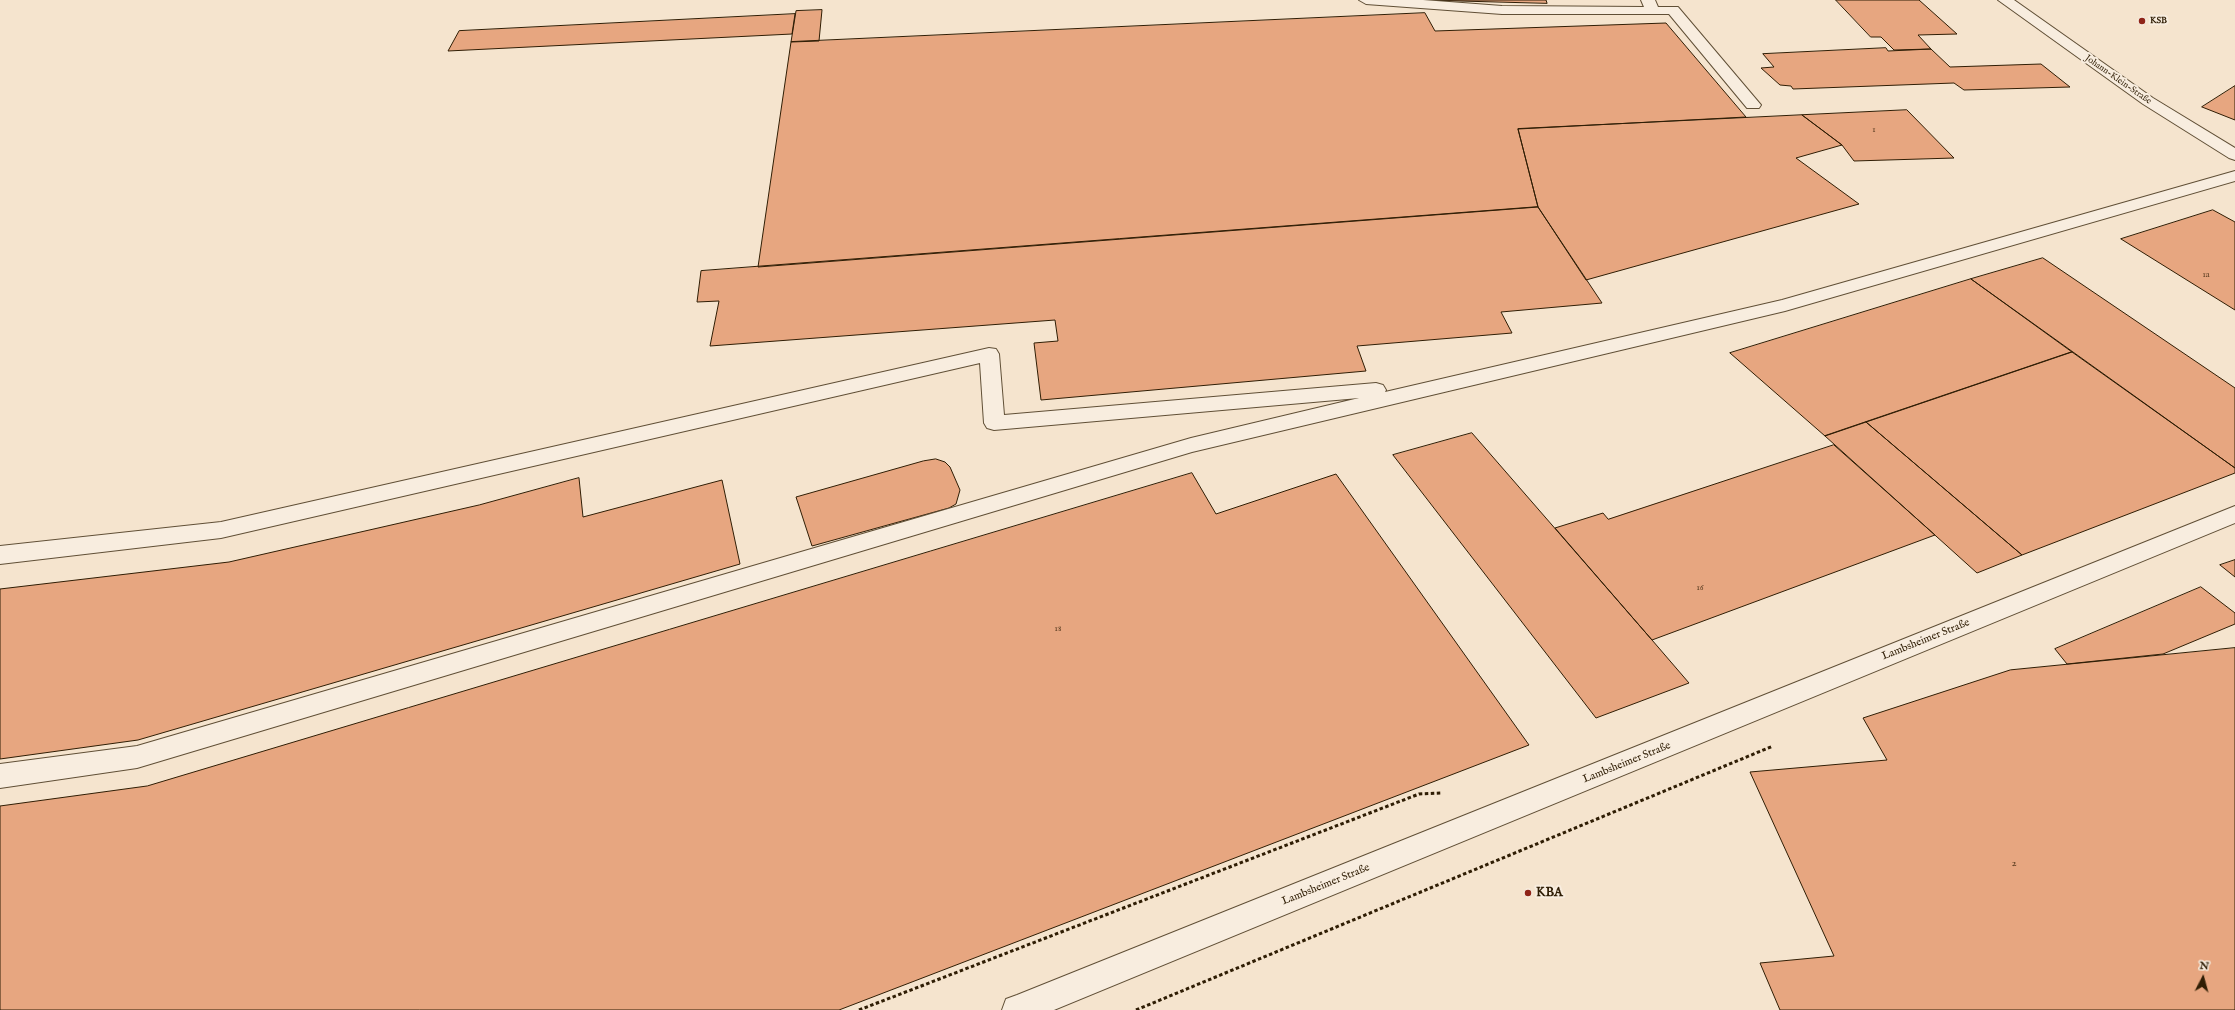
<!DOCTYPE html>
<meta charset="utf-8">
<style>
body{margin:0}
#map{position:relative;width:2235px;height:1010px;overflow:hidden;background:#f5e4ce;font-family:"IM FELL English",serif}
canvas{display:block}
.north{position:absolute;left:2183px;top:958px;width:40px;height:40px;-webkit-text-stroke:3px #f8eddf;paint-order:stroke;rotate:6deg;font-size:11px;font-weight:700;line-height:16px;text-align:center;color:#2f1d04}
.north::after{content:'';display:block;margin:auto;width:14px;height:18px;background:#2f1d04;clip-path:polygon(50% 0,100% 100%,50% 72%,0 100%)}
</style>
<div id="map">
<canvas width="2235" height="1010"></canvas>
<div class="north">N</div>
</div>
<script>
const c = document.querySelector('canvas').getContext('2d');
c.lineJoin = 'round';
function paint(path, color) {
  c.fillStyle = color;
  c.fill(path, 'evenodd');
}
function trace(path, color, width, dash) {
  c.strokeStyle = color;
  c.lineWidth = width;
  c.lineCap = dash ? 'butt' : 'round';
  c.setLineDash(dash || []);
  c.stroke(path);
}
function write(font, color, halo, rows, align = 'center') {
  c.font = font + ' "IM FELL English",serif';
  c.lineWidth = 4;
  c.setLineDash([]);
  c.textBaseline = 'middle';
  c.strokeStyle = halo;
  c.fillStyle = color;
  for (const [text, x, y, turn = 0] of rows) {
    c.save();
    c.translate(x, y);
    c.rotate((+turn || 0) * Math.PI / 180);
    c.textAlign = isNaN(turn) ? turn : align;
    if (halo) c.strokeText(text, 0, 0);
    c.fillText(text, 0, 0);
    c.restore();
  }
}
const building = new Path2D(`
 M1423,0H1546L1547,3Z
 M1836,0H1919L1957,34L1918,35L1931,49L1894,50L1881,37H1871Z
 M822,10L819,41L791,42L796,11Z
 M1425,13L1435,31L1666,23L1746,117L1518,129L1538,207L758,267L791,42Z
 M795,14L792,34L448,51L459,31Z
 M1886,48L1888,51L1931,49L1950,67L2041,64L2070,87L1964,90L1954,83L1793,89L1791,86L1780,85L1761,68L1774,67L1763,54Z
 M2235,86V120L2202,107Z
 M1907,110L1954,158L1854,161L1842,145L1802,115Z
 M1802,115L1842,145L1796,158L1859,204L1586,280L1538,207L1518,129Z
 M1538,207L1602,303L1501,312L1512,333L1357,346L1366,371L1041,400L1034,343L1058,341L1055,320L710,346L719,301L697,302L701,271Z
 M2213,210L2235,222V310L2121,239Z
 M2043,258L2235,388V468L1971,279Z
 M1971,279L2072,352L1825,436L1730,353Z
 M2072,352L2235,468V473L2022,555L1866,422Z
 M1866,422L2022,555L1977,573L1825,436Z
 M1472,433L1652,640L1689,683L1596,718L1393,455Z
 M1834,445L1935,535L1652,640L1555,528L1603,513L1608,519Z
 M936,459L945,462L950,467L960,490L956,504L949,508L812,546L796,497L923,461Z
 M1192,473L1216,514L1336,474L1529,745L839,1010H0V806L147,786Z
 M579,478L583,517L722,480L740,564L138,740L0,759V589L229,562L479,505Z
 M2235,560V577L2220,565Z
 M2201,587L2235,613V624L2163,654L2067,664L2055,649Z
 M2235,648V1010H1780L1760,963L1834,956L1750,772L1887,760L1863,718L2010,670Z`);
paint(building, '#e7a680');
trace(building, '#2f1d04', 1);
const minor = new Path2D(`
 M1359,0H1423L1502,6L1644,7L1641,0H1655L1658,7H1678L1761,105L1759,108H1747L1669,14H1502L1366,4Z
 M1998,0H2014L2153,98L2235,148V160L2229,158L2143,104Z
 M2235,171V181L1785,311L1192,452L137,768L0,788V764L137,746L1191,438L1359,398L994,430L987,428L984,423L980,363L221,538L0,564V546L221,522L989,348L996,349L999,354L1004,415L1376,383L1383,385L1386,390L1385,392L1782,300Z
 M2235,506V523L1054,1010H1002L1006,999L1017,995Z`);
trace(minor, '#604f36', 2);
trace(new Path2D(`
 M859,1010L1419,794L1442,793
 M1136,1010L1773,746`), '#2f1d04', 3, [3.5, 2.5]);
paint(minor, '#f8eddf');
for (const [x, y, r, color] of [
 [2142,21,4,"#8f2418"],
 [1528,893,4,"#8f2418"]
]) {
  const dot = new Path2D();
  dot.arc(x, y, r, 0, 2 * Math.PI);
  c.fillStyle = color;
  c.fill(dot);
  trace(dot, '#f8eddf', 1.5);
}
write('bold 9px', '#2f1d04', '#f8eddf', [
 ["KSB",2150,21]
], 'left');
write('9px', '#2f1d04', '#f8eddf', [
 ["Johann-Klein-Straße",2118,80,35]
]);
write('9px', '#5d3f23', null, [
 ["1",1874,130],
 ["1a",2206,275],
 ["16",1700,588],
 ["18",1058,629]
]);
write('11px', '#2f1d04', '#f8eddf', [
 ["Lambsheimer Straße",1926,640,-22],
 ["Lambsheimer Straße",1627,763,-22],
 ["Lambsheimer Straße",1326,885,-22]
]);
write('11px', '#5d3f23', null, [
 ["2",2014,864]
]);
write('bold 13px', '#2f1d04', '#f8eddf', [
 ["KBA",1536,893]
], 'left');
</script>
